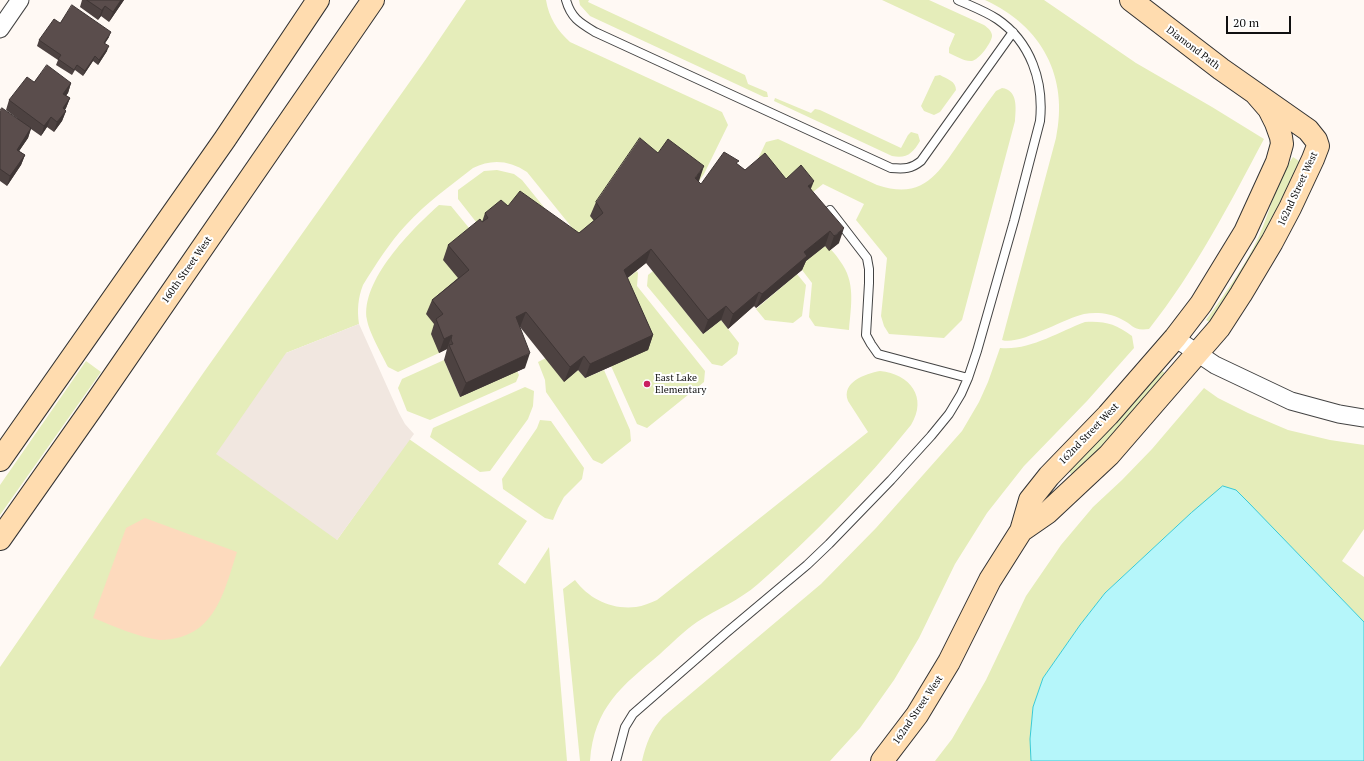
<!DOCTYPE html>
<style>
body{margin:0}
#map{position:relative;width:1364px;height:761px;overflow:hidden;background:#fff9f4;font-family:"PT Serif",serif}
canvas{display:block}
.scale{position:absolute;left:1226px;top:16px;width:65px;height:18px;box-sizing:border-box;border:2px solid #101010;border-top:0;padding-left:5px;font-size:12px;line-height:14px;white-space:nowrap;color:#101010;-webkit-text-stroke:3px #fff;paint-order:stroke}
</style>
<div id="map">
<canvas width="1364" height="761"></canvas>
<div class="scale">20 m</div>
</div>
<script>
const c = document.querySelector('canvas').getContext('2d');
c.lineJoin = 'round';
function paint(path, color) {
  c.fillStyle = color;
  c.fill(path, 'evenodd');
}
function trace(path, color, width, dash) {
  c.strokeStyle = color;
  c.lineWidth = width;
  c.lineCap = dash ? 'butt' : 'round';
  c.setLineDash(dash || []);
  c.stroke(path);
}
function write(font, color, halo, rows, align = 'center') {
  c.font = font + ' "PT Serif",serif';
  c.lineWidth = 4;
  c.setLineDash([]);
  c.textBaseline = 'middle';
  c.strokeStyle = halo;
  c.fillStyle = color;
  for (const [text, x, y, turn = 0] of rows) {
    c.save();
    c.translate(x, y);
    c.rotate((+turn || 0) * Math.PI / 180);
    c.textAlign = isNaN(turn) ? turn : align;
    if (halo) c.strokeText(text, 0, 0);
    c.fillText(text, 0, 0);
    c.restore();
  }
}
paint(new Path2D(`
 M466,0H546C549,18 557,30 570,42L722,112L728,125L704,174L699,181L598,227L582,240L527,172C509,160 491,159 473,168C450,186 426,203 406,225C390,242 376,264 363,285C358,298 357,310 359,324L286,353L337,540L409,439L527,521L498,564L525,584L549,547L567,761H0V667L204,372L426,59Z
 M579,0H589L588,2L745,75L748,84L767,92L768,97H764L590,16L580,5Z
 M882,0H929L984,25C988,28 991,30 992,35C993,41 979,60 972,61C965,62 956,56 949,53V48L955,34Z
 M985,0H1044L1136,63L1212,107L1264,139C1229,205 1195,271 1149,329C1132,331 1134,325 1121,319C1110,313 1096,312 1084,314C1065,318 1019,346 1002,340L1056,138C1069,77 1042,26 985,0Z
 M940,75C947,79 956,81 956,90L940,112L934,115L924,111L921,106L935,76Z
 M1002,88C1018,90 1016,108 1015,121L962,320L944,338L889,334L884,326L881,316L887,258L856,220L864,204L823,184L808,196L780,193L756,163L766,142L778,139L877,185C924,201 938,173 962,139C973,123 984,107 996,91Z
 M775,98L811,113L815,109L820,110L901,148L908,135L911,132L918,134L920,141C913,153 907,159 892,156L774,101Z
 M1293,157L1302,163L1273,222L1211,323L1206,320C1224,295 1247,263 1259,236C1271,210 1276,181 1293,157Z
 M497,170L514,174L522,180L568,237L480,227L458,199V190L484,171Z
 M439,205L451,206L474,234L463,285L437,329L439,353L398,372L388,367C382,355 369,332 367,320C360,281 412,229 439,205Z
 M825,246C832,249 836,255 840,261C856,282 851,305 849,330L815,326L809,317L812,283L799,266Z
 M637,271L638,273L637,286L705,371L704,382L647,428L637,424L611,366L647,350L619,285Z
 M653,271L703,334L721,320L739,343L737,354L722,366L712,364L647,286L648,275Z
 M797,274L806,285L802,316L793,323L765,320L756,309Z
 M1085,322C1106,321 1115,324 1132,336L1134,348L1087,401L1024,466L987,513L955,564L919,638L894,680L860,728L830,761H642C646,744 651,730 663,717L821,584L876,528L962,431L979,402L988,382L1000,348C1029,351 1058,332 1085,322Z
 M546,358L565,381L578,370L585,378L604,370L630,430L631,441L602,464L593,460L546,392L545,380L538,362Z
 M444,360L460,397L517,371L519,375L516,382L430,420L407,411L398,388L402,379Z
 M86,361L101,372L0,515V485Z
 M1161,370L1166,374L1111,439L1072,475L1068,470Z
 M880,371C910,374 928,397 911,425C865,482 813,536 758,584C740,600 717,609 697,622C684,631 672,643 660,654C622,686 594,707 590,761H580L563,589L575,580C589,599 612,610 636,607C643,606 650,603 657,600L868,432L848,401C841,382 865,374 880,371Z
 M525,387L534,391L533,406L528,419L490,471L480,472L430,437L433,428Z
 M1204,388L1218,398L1248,413L1288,430L1330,440L1364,445V529L1342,561L1364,577V622L1236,490L1191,513L1105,593L1080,625L1043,678L1033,707L1030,739L1031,761H935L952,739L986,680L1026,596L1061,545L1093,507L1122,480L1152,449Z
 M540,420L551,421L584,468L582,479L564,497L558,508L553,520L545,518L503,489L502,479L537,428Z`), '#e5edba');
paint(new Path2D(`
 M145,518L237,552C226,585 218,626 181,637C174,639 167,640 160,640C137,637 114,626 93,618L126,528Z`), '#fddabd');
paint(new Path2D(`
 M359,324L399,413L405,424L414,434L337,540L216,454L286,353Z`), '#f1e7e0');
const water = new Path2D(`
 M1223,486L1236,490L1248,502L1364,622V761H1031L1030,739L1033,707L1043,678L1080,625L1105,593L1191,513Z`);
paint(water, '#b5f6fa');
trace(water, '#38cad5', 1);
const lane = new Path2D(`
 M566,0C571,18 580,23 595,32L891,168C905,169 911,169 921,161L1013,32
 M830,210L867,258L869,269V283L866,335L871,344L878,354L968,378
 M616,761L625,727L633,714L726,633L807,565L829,544L891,480L931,436L949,414L961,394L968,378L977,351L1014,221L1040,121C1044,82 1031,42 997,19C985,11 971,6 958,0`);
const street = new Path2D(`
 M0,29L20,0
 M1175,338L1215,365L1291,401L1339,414L1364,418`);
const secondary = new Path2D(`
 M0,460L225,139L318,0
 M1021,531L1047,513L1109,455L1219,328L1241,294L1272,242L1290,208L1313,159L1318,146L1316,140L1308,130L1221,69L1131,0
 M0,539L92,408L373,0
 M882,761L917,715L949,662L990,580L1021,531L1030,500L1049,476L1108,415L1175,338L1201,304L1245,232L1277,162L1282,144L1281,137L1276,123L1269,109L1256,94`);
trace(lane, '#434343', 10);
trace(street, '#434343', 19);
trace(secondary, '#323232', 24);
trace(lane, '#fff', 8);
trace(street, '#fff', 17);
trace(secondary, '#ffdcaf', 22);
paint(new Path2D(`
 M82,0H124L109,22L101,16L98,20L80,7Z
 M60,23L109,37L105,43L107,51L98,65L93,61L83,76L75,70L72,75L56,65L58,60L37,46L39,40Z
 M34,82L71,83L68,93L66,95L70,98L66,108L65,110L66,111L62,121L54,132L47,127L41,136L31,129L28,138L19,151L25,155L21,165L7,186L0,181V111L18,119L6,110L9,100Z
 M658,153L699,181L698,182L701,184L737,164L745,170L786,179L811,189L839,243L829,251L825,246L806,261L802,270L756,308L754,306L728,329L721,320L703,334L646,263L627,278L653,335L648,350L585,378L578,370L564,382L520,327L525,368L460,397L444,360L447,349L439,353L431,334L434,324L426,314L432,300L458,278L443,260L448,245L482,222L485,213L508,206L579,233L594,221L590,216L596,202Z`), '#4d4241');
paint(new Path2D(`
 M121,0H124L109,22L113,12Z
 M105,6L101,16L98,20L102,10Z
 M111,32L109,37L102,48L104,43Z
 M109,46L107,51L98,65L99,60Z
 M95,56L93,61L83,76L85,71Z
 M71,83L68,93L60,104L63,94Z
 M70,98L66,108L59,118L63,108Z
 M66,111L62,121L54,132L57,122Z
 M51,117L47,127L41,136L44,126Z
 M31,128L28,138L13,160L17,150Z
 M25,155L21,165L7,186L10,176Z
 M704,166L699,181L690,192L695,178Z
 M814,181L808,196V186Z
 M844,228L839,243L829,251L834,236Z
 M830,231L825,246L806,261L802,270L756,308L762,294L804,252Z
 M651,249L646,263L619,285L624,270Z
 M759,292L754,306L728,329L733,314Z
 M726,306L721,320L703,334L708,320Z
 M526,312L520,327L510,332L516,317Z
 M452,335L447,349L439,353L444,339Z
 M653,335L648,350L585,378L590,364Z
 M530,353L525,368L460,397L466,383Z
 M584,356L578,370L564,382L570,367Z`), '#3f3635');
const building = new Path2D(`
 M87,0H121L113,12L105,6L102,10Z
 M72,5L111,32L104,43L109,46L99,60L95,56L85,71L77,65L74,70L58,59L61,55L39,40L54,19L60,23Z
 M47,65L71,83L63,94L70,98L63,108L66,111L57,122L51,117L44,126L9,100L27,77L34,82Z
 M2,108L31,128L17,150L25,155L10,176L0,169V111Z
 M640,138L658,153L668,139L704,166L695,178L701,184L724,152L739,161L736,163L745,170L765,153L786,179L801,165L814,181L808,186L844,228L834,236L830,231L804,252L807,256L762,294L759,292L733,314L726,306L708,320L651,249L624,270L653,335L590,364L584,356L570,367L526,312L516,317L530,353L466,383L449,345L453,344L451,340L452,335L444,339L436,319L443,314L432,300L469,270L448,245L480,219L482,222L488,218L485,213L501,200L508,206L520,191L579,233L603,213L596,202Z`);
paint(building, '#5a4d4c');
trace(building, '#3f3635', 1);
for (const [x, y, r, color] of [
 [647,384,4,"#ca1f5f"]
]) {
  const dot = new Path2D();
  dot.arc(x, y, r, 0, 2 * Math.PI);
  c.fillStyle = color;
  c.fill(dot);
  trace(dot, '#fff', 1.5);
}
write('10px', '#101010', '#fff', [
 ["Diamond Path",1193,48,37],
 ["162nd Street West",1298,189,-65],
 ["160th Street West",187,270,-55],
 ["162nd Street West",1089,434,-46],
 ["162nd Street West",918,710,-56]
]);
write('10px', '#101010', '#fff', [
 ["East Lake",655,378],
 ["Elementary",655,390]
], 'left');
</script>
